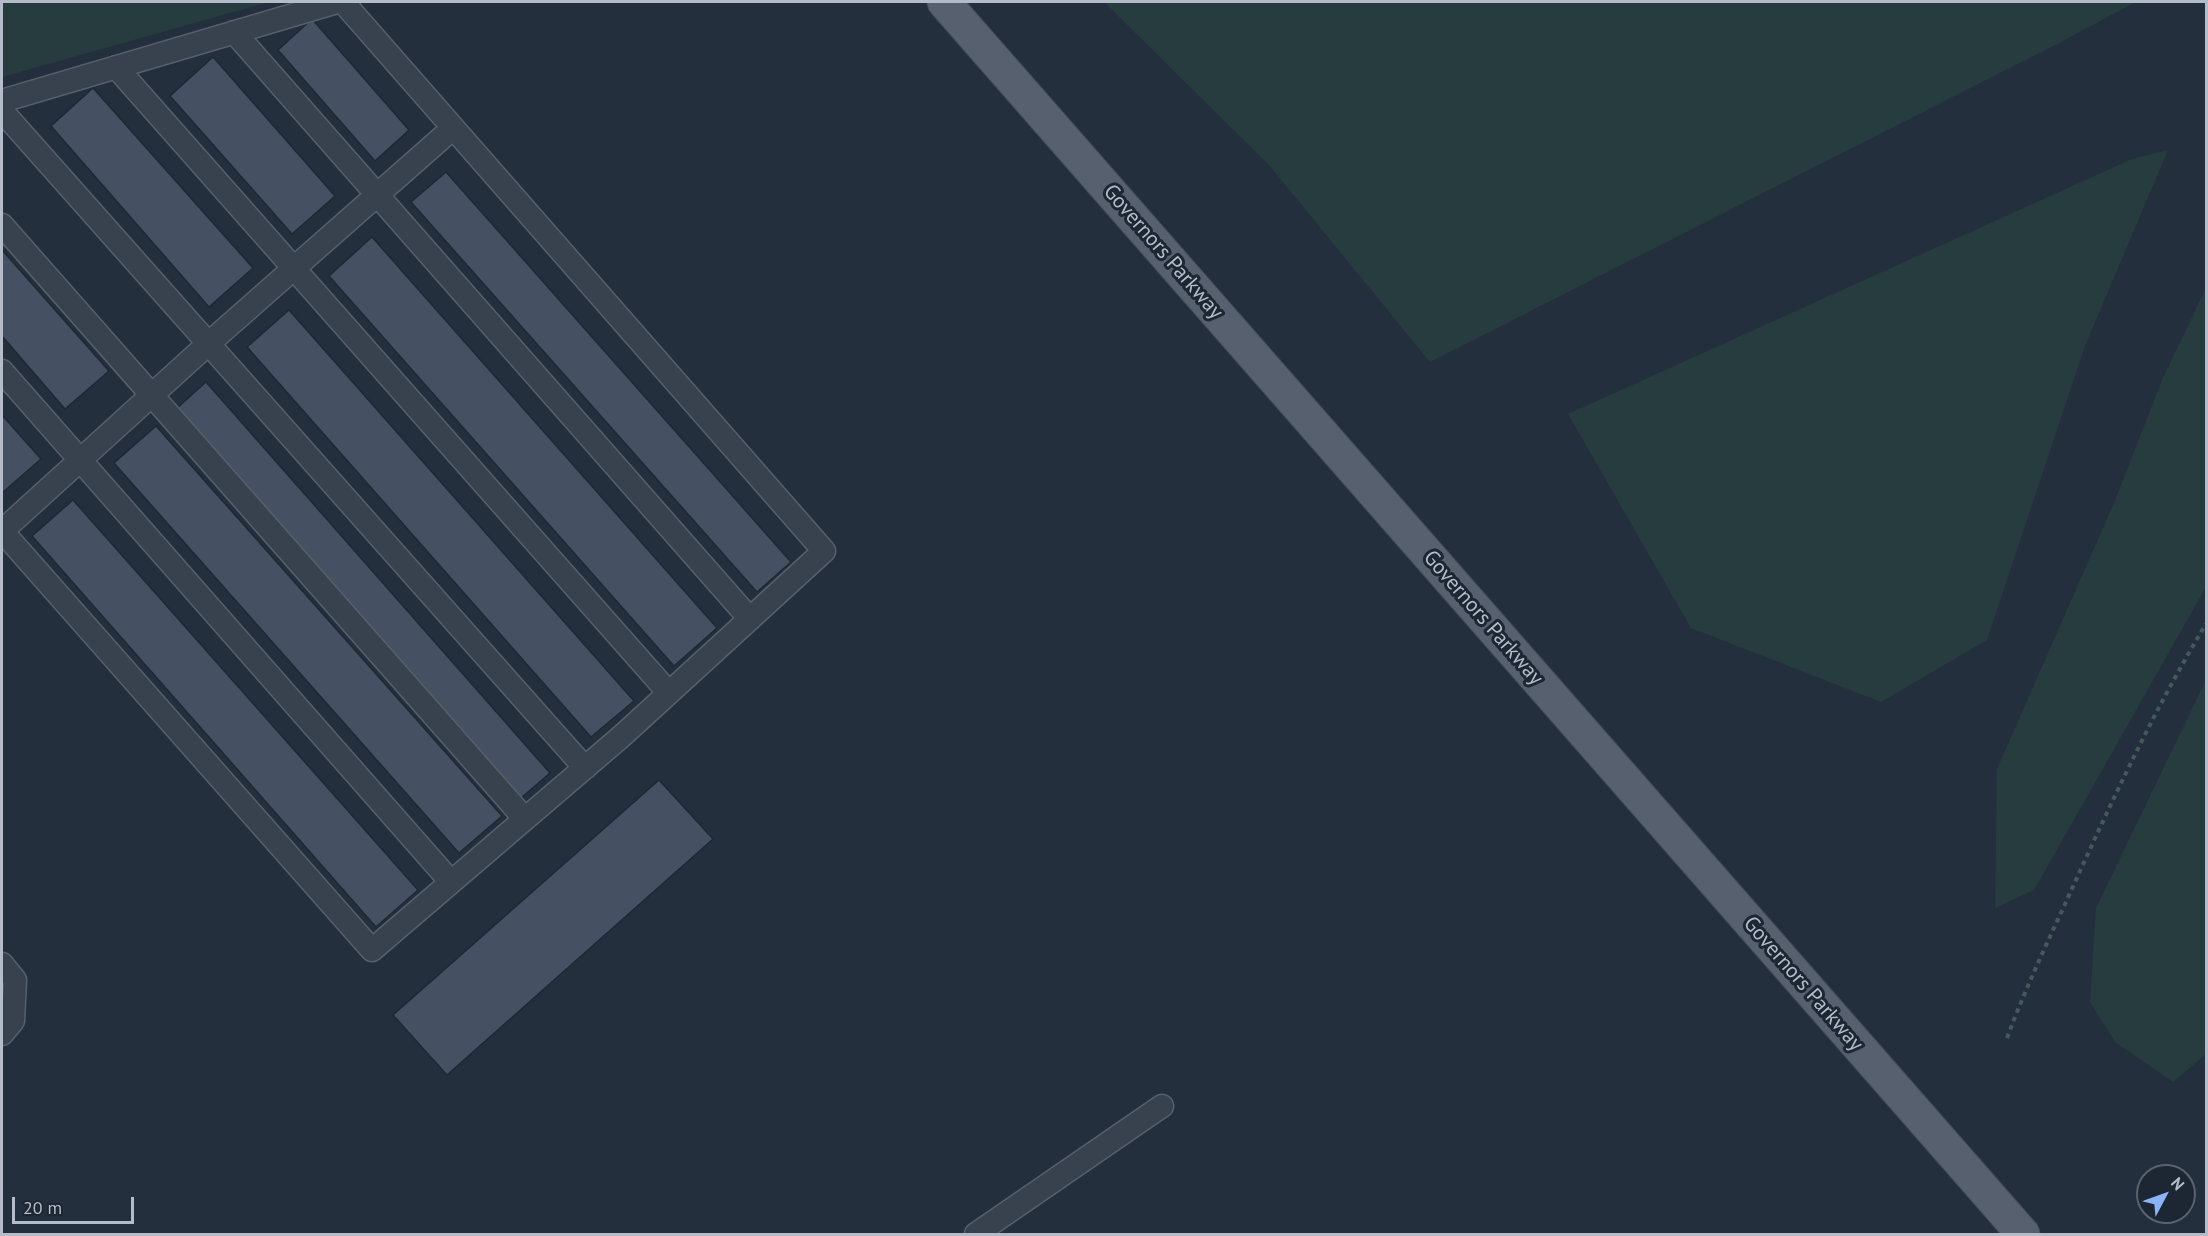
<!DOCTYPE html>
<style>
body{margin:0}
#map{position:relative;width:2208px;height:1236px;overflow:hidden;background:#242f3e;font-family:"PT Sans",sans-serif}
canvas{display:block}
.frame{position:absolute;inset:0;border:3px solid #b4bcc9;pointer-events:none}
.north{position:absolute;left:2136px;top:1164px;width:60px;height:60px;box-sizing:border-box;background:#1d2633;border:2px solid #59626f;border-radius:50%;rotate:49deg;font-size:16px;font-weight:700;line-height:24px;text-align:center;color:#b4bcc9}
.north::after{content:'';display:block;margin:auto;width:21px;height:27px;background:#8ab4f8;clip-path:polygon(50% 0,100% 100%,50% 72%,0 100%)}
.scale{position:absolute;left:12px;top:1197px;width:122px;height:27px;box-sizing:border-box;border:3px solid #b4bcc9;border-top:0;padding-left:8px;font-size:18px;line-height:21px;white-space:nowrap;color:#b4bcc9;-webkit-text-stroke:4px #1d2633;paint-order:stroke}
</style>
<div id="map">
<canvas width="2208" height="1236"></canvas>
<div class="frame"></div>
<div class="north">N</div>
<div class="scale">20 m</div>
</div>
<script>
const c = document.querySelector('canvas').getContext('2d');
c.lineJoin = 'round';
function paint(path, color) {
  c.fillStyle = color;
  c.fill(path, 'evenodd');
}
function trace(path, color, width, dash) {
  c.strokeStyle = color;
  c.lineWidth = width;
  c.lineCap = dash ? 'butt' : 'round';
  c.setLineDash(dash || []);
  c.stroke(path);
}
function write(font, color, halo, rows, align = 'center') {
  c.font = font + ' "PT Sans",sans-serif';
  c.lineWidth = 6;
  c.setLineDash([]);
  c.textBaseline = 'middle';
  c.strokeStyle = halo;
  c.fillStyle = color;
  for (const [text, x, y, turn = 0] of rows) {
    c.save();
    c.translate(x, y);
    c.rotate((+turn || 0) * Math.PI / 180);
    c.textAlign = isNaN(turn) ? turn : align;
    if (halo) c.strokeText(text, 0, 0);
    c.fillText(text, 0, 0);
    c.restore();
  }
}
paint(new Path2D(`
 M2,2H269L2,77Z
 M1104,2H2136L2057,44L1430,362L1269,165Z
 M2168,150L2085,346L1987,640L1881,702L1691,628L1568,414L2132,159Z
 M2206,288V587L2034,890L1995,908L1997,769L2114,503L2162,380Z
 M2206,680V1054L2173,1082L2115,1042L2090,1002L2096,908Z`), '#263c3f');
const building = new Path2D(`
 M312,19L409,130L375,161L278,50Z
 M213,57L335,196L292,234L170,96Z
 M93,88L253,268L209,307L51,126Z
 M446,172L791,562L757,592L411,202Z
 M372,237L717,628L674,666L329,276Z
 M2,250L109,371L65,409L2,336Z
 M289,310L634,701L591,737L247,347Z
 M206,382L550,773L521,798L176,409Z
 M2,415L41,459L2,493Z
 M156,426L502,816L459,853L114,463Z
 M73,500L418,890L376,927L32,536Z
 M659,780L713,839L447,1075L393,1015Z`);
paint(building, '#455162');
trace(building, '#1f2835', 1.5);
const service = new Path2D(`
 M234,32L750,619
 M116,67L669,693
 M2,101L337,2
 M2,111L585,768
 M2,225L525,819
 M2,371L451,882
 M2,531L372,950L623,735L824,551L343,2
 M2,531L208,344L453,128
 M2,964L15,980L13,1021L2,1034
 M976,1234L1162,1106`);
const primary = new Path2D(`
 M944,2L2023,1234`);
trace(service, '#565f6c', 25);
trace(primary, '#414a57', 35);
trace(new Path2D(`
 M2007,1038C2028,981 2055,927 2080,871C2118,788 2158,703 2206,624`), '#44595c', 4, [4.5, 4.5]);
trace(service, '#38414e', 22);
trace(primary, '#56606e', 33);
write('21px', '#b4bcc9', '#1d2633', [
 ["Governors Parkway",1163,252,49],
 ["Governors Parkway",1483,618,49],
 ["Governors Parkway",1803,984,49]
]);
</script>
